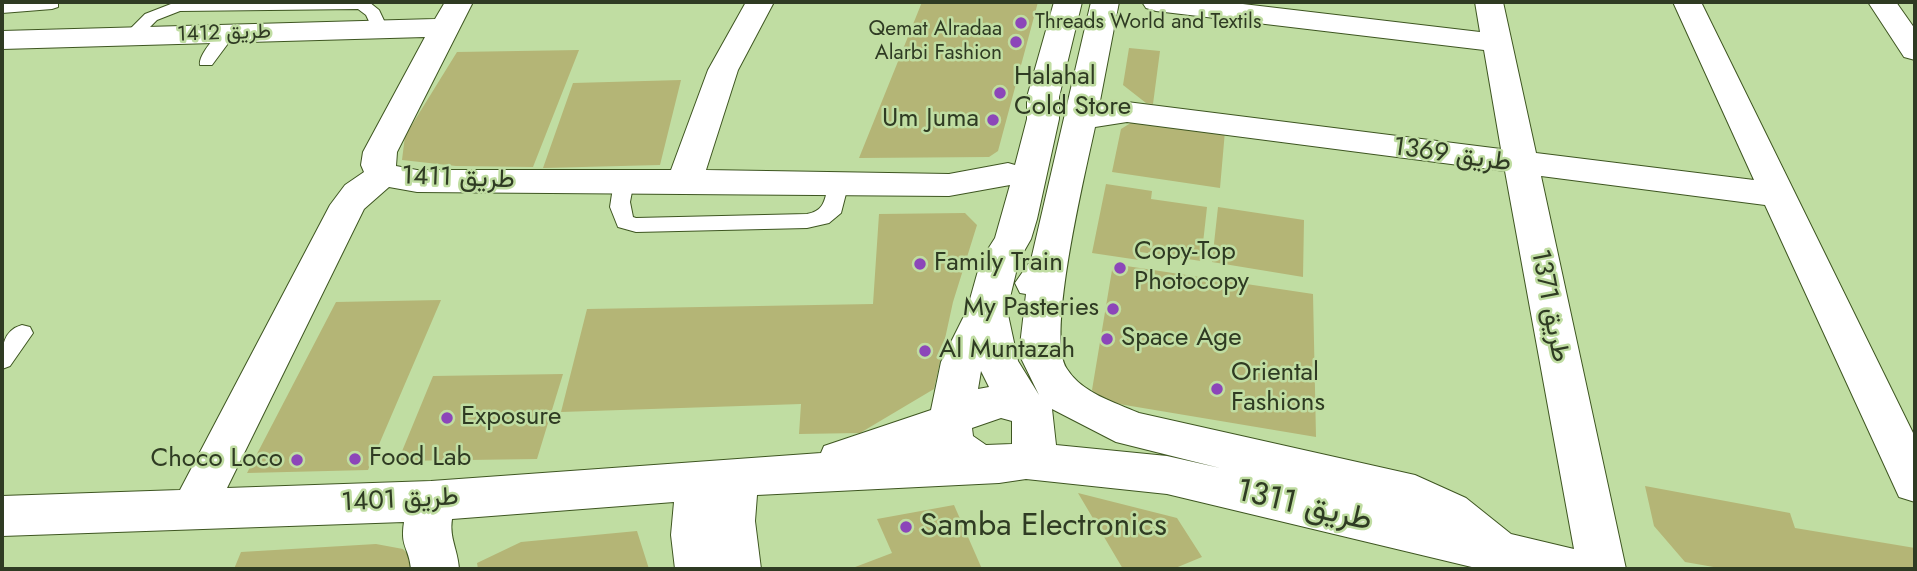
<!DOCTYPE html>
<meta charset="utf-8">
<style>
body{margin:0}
#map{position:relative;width:1917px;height:571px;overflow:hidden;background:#c0dda2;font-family:Jost,sans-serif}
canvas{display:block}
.frame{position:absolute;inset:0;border:4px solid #2f3b23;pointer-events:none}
</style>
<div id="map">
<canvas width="1917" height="571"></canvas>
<div class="frame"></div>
</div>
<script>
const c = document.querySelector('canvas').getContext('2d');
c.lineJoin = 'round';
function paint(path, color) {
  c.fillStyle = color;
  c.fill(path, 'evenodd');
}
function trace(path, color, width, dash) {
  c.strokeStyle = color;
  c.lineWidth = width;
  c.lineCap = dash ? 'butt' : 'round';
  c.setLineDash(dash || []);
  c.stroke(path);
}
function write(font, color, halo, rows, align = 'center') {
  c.font = font + ' Jost,Vazirmatn,sans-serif';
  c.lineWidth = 5;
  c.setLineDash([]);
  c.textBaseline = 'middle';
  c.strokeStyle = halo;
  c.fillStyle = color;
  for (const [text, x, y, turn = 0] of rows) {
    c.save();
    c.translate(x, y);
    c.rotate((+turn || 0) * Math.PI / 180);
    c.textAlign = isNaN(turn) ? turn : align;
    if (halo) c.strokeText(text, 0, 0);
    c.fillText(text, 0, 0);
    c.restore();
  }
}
paint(new Path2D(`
 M922,2H1038L998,151L989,157L859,158Z
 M1129,48L1160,51L1153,104L1146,103L1123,85Z
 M579,50L533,167L456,166L402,160L405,136L457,52Z
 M681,80L660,165L543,168L573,83Z
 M1137,119L1225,131L1220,188L1112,172L1121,129Z
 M1106,184L1152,191L1151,199L1207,207L1201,261L1140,252L1139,260L1092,253Z
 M1218,207L1304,220L1303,277L1212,262Z
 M965,213L977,225L953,302L934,389L860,433L799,434L801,404L561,412L587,309L873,304L879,214Z
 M1113,264L1313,294L1316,437L1101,401L1092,390Z
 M441,300L368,470L247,473L336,302Z
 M563,374L537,459L398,461L433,376Z
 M1645,486L1790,513L1795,528L1915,548V569H1725L1685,562L1654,526Z
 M1078,493L1177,518L1202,557L1173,569H1123Z
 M954,505L982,569H850L892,553L877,519Z
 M637,531L649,569H478L477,563L521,542Z
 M376,544L403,549L415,562V569H234L241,552Z`), '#b4b576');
const lane = new Path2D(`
 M58,2V7L52,9L2,13V3Z
 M176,2H369L379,10L388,29L386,32H374L366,15L358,9L180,11L157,20L138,39H126V33L145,14Z
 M227,29L233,31L235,34L212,65H200C198,56 217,32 227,29Z
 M624,175L634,181L630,202L633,217L636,218L807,214C829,210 823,194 832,178L839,176L849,182L841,213L829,223L807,228L636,232L618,227L610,207L614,181Z
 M22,325L30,327L33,333L10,366L2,369C2,350 1,331 22,325Z`);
const street = new Path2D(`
 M445,2H473L397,152L396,166L417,170H671L708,70L746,2H774L738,70L706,170L949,174L1008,163L1015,165L1027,119V97L1054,2H1082L1059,97V119L1037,219L1031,239L1019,260L1007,310L1018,361L1039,395L1019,354L1026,294L1020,293L1015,283L1031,260L1091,2H1119L1099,106L1127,102L1501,149L1484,50L1156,11L1146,8L1142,2H1226L1480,32L1475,2H1503L1536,153L1754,180L1673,2H1701L1915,437V502L1899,497L1765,205L1541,176L1626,569H1480L1167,494L1026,479L999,483L757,495L755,521L761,569H675L671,535L674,502L452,519C449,538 458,550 459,569H411C409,547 400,548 404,522L2,536V496L180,490L330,205L345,185L364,172L361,165L363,152L425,37L2,49V31L435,19ZM1127,122L1505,171L1574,549L1511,534L1466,498L1415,475L1139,413C1114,402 1082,393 1067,369C1045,338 1086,170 1095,127ZM1010,185L995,238L981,260L967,310L941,362L931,410L824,446L821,453L431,481L227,488L364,209L389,187L417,192L949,196ZM981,371L989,387L978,389ZM1052,409L1116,442L1220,468L1167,456L1056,445ZM1001,418L1012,421V444L986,445L973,436L972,428Z
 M1868,2H1896L1915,29V60L1904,57Z`);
trace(lane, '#3e5621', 2);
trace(street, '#3e5621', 2);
paint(lane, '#fff');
paint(street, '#fff');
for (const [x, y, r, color] of [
 [1021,23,7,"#8c46b9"],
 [1016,42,7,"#8c46b9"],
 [1000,93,7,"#8c46b9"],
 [993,120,7,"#8c46b9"],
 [920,264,7,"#8c46b9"],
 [1120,268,7,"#8c46b9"],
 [1113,309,7,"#8c46b9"],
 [1107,339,7,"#8c46b9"],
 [925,351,7,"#8c46b9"],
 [1217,389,7,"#8c46b9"],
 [447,418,7,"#8c46b9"],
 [355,459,7,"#8c46b9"],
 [297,460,7,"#8c46b9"],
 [906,527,7,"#8c46b9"]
]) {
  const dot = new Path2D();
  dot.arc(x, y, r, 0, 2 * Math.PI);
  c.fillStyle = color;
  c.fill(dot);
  trace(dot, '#c0dda2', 2.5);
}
write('21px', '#2f3b23', '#c0dda2', [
 ["Threads World and Textils",1035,23],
 ["Qemat Alradaa",1002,30,"right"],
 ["Alarbi Fashion",1002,54,"right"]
], 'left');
write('21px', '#2f3b23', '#c0dda2', [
 ["طريق 1412",224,34,-2]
]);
write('26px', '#2f3b23', '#c0dda2', [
 ["Halahal",1014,78],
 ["Cold Store",1014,108],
 ["Um Juma",979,120,"right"],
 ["Copy-Top",1134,253],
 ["Photocopy",1134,283],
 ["Family Train",934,264],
 ["My Pasteries",1099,309,"right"],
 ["Space Age",1121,339],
 ["Al Muntazah",939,351],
 ["Oriental",1231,374],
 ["Fashions",1231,404],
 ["Exposure",461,418],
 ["Food Lab",369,459],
 ["Choco Loco",283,460,"right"]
], 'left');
write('26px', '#2f3b23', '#c0dda2', [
 ["طريق 1369",1452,156,8],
 ["طريق 1411",458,179,2],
 ["طريق 1371",1549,306,79],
 ["طريق 1401",400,501,-3]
]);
write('32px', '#2f3b23', '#c0dda2', [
 ["طريق 1311",1304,507,13]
]);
write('32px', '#2f3b23', '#c0dda2', [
 ["Samba Electronics",920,527]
], 'left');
</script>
